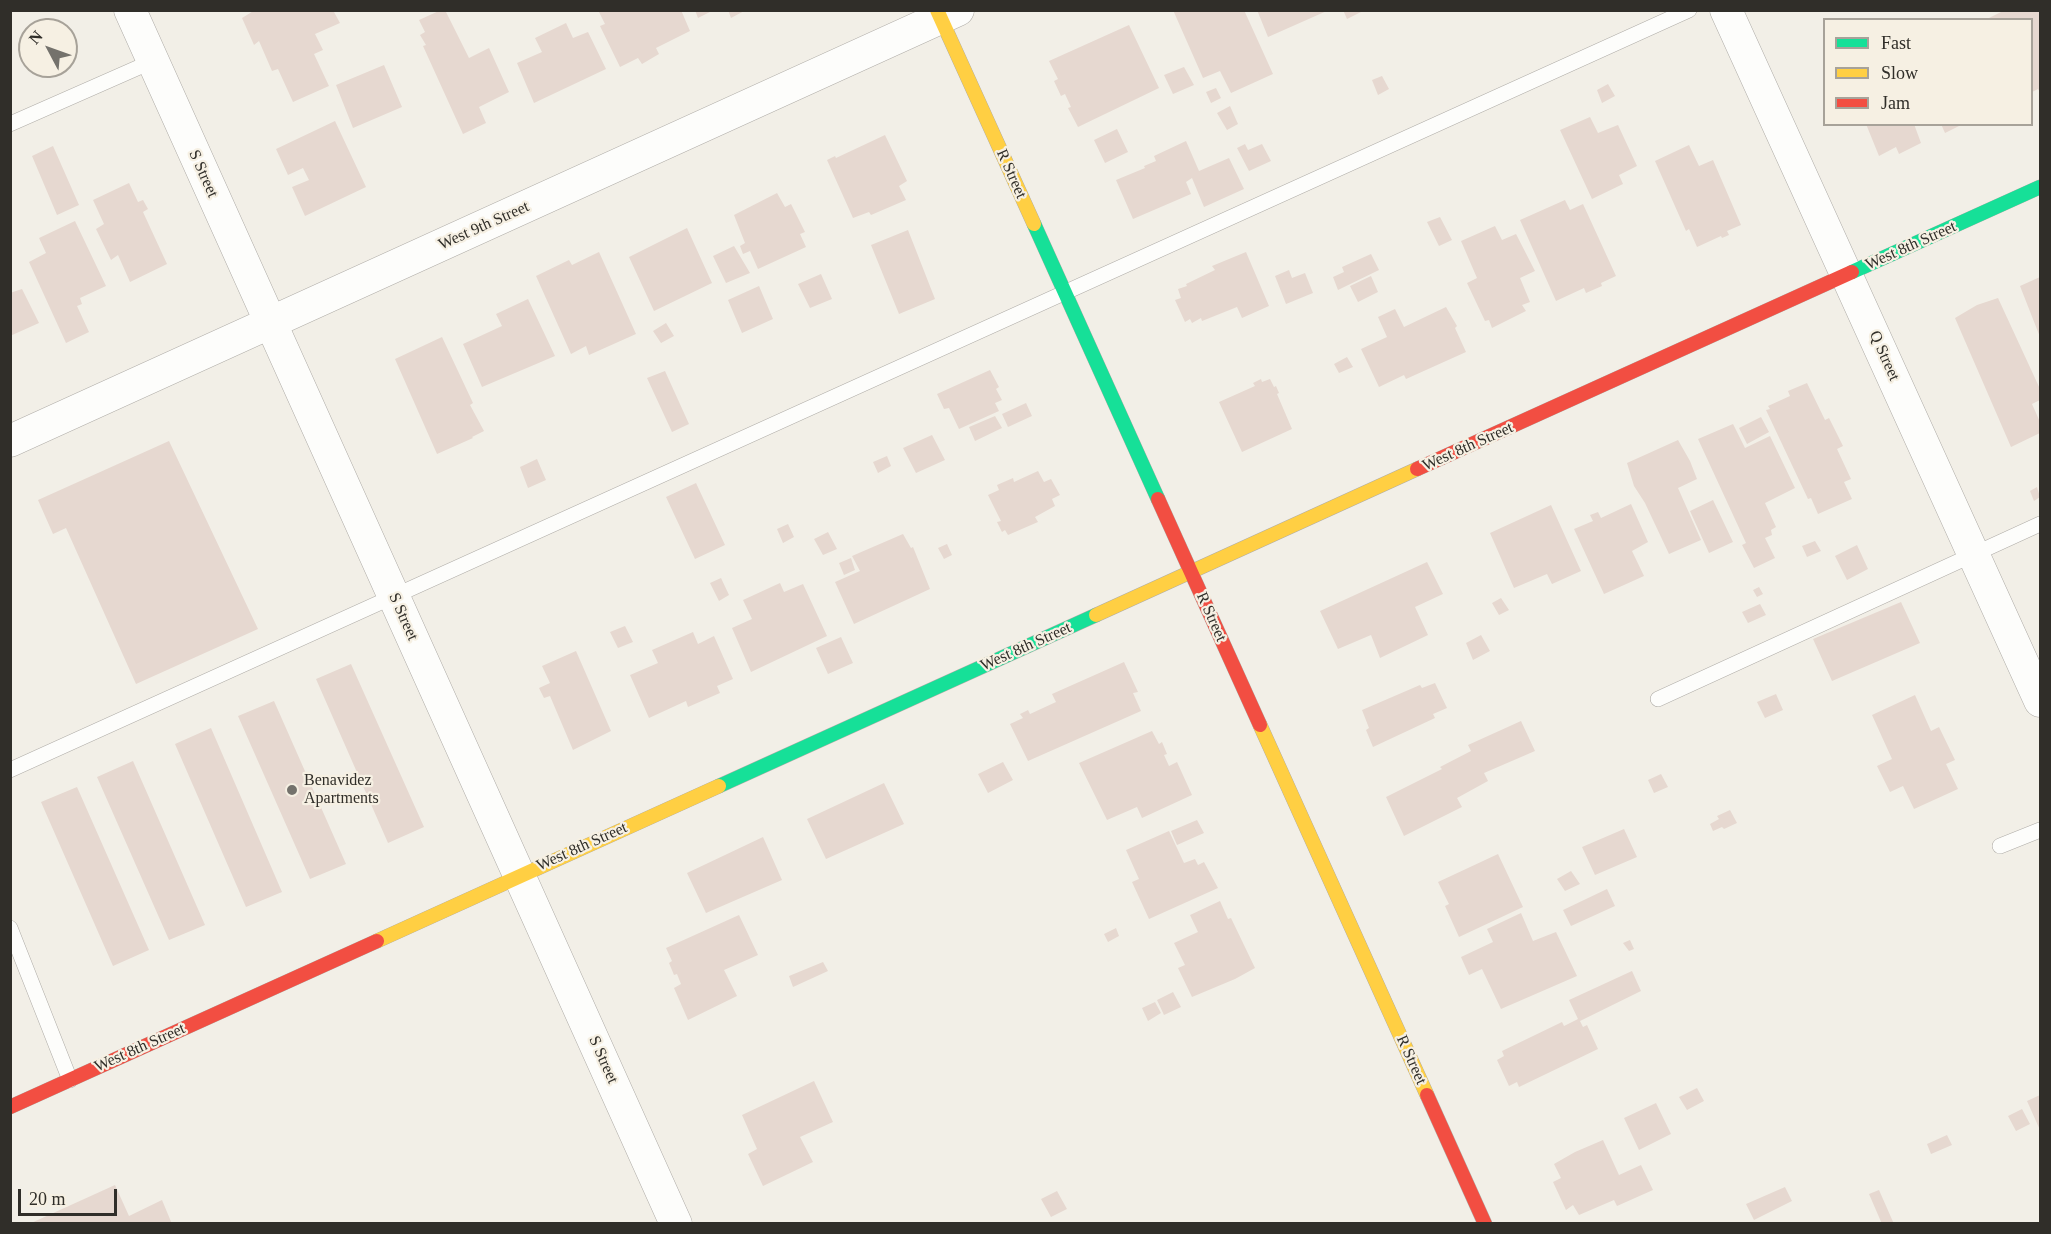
<!DOCTYPE html>
<style>
body{margin:0}
#map{position:relative;width:2051px;height:1234px;overflow:hidden;background:#f2efe7;font-family:"Times New Roman",serif}
canvas{display:block}
.frame{position:absolute;inset:0;border:12px solid #302e29;pointer-events:none}
.legend{position:absolute;left:1823px;top:18px;width:210px;height:108px;box-sizing:border-box;background:#f6f0e3;border:2px solid #a7a299;margin:0;padding:8px 10px;list-style:none;font-size:18px;color:#302e29}
.legend li{display:flex;align-items:center;gap:12px;height:30px}
.legend b{width:30px;border:2px solid #a7a299}
.north{position:absolute;left:18px;top:18px;width:60px;height:60px;box-sizing:border-box;background:#f6f0e3;border:2px solid #a7a299;border-radius:50%;rotate:311deg;font-size:16px;font-weight:700;line-height:24px;text-align:center;color:#302e29}
.north::after{content:'';display:block;margin:auto;width:21px;height:27px;background:#74726c;clip-path:polygon(50% 0,100% 100%,50% 72%,0 100%)}
.scale{position:absolute;left:18px;top:1189px;width:99px;height:27px;box-sizing:border-box;border:3px solid #302e29;border-top:0;padding-left:8px;font-size:18px;line-height:21px;white-space:nowrap;color:#302e29;-webkit-text-stroke:4px #f6f0e3;paint-order:stroke}
</style>
<div id="map">
<canvas width="2051" height="1234"></canvas>
<div class="frame"></div>
<ul class="legend">
<li><b style="height:8px;background:#16e098"></b>Fast</li>
<li><b style="height:8px;background:#ffcf43"></b>Slow</li>
<li><b style="height:8px;background:#f24e42"></b>Jam</li>
</ul>
<div class="north">N</div>
<div class="scale">20 m</div>
</div>
<script>
const c = document.querySelector('canvas').getContext('2d');
c.lineJoin = 'round';
function paint(path, color) {
  c.fillStyle = color;
  c.fill(path, 'evenodd');
}
function trace(path, color, width, dash) {
  c.strokeStyle = color;
  c.lineWidth = width;
  c.lineCap = dash ? 'butt' : 'round';
  c.setLineDash(dash || []);
  c.stroke(path);
}
function write(font, color, halo, rows, align = 'center') {
  c.font = font + ' "Times New Roman",serif';
  c.lineWidth = 4.5;
  c.setLineDash([]);
  c.textBaseline = 'middle';
  c.strokeStyle = halo;
  c.fillStyle = color;
  for (const [text, x, y, turn = 0] of rows) {
    c.save();
    c.translate(x, y);
    c.rotate((+turn || 0) * Math.PI / 180);
    c.textAlign = isNaN(turn) ? turn : align;
    if (halo) c.strokeText(text, 0, 0);
    c.fillText(text, 0, 0);
    c.restore();
  }
}
paint(new Path2D(`
 M255,10H338L334,12L340,23L315,34L323,50L314,54L329,86L293,102L278,69L272,71L259,41L254,45L242,18Z
 M441,10H445L469,58L489,48L509,92L479,107L486,123L463,134L423,46L426,45L420,35L425,32L419,20Z
 M598,10H681L690,31L656,48L659,54L642,64L638,58L620,67L600,26L605,24Z
 M695,10H714L698,18Z
 M728,10H746L731,18Z
 M1173,10H1244L1273,74L1231,93L1220,71L1203,78Z
 M1257,10H1329L1268,37Z
 M1343,10H1365L1347,19Z
 M2005,10H2040V92L2038,89L2032,92V20H1985Z
 M566,23L573,38L588,32L606,69L534,103L517,63L542,52L535,38Z
 M1129,25L1159,88L1078,127L1068,108L1071,107L1065,94L1061,96L1054,81L1058,79L1049,61Z
 M384,65L402,107L353,128L336,85Z
 M1184,67L1194,85L1173,94L1164,75Z
 M1382,76L1389,89L1378,95L1372,80Z
 M1608,84L1615,96L1602,103L1597,90Z
 M1216,88L1221,98L1211,103L1206,92Z
 M1230,106L1238,124L1227,130L1217,113Z
 M1590,117L1598,133L1618,125L1637,166L1619,175L1623,184L1592,199L1560,130Z
 M335,121L366,187L305,216L292,187L309,180L303,168L288,175L276,149Z
 M1866,124H1914L1921,143L1899,154L1896,147L1879,156Z
 M1941,124H1963L1945,133Z
 M1117,129L1128,152L1105,163L1094,140Z
 M885,135L907,181L899,186L906,200L871,215L869,212L853,218L827,160L835,156L836,158Z
 M1186,141L1199,171L1229,158L1244,189L1204,207L1192,178L1186,182L1191,194L1133,219L1116,180L1145,168L1144,166L1156,161L1154,156Z
 M1245,144L1248,150L1262,144L1271,161L1249,171L1237,148Z
 M1689,145L1699,166L1713,160L1741,225L1727,231L1729,235L1722,238L1721,236L1697,247L1689,229L1686,231L1655,161Z
 M53,146L79,205L57,215L32,156Z
 M129,183L138,202L143,200L148,209L143,212L167,264L130,282L118,255L111,260L96,229L104,224L93,200Z
 M777,193L785,207L791,204L805,232L800,234L806,247L758,269L750,251L743,254L740,246L745,243L734,215Z
 M1565,200L1570,210L1583,204L1616,276L1601,283L1602,286L1586,293L1584,288L1556,301L1520,220Z
 M1440,217L1452,240L1439,246L1427,222Z
 M75,221L106,286L80,298L82,304L77,306L89,332L66,343L29,262L46,253L39,238Z
 M1495,226L1502,240L1516,234L1535,271L1520,278L1530,302L1522,305L1526,311L1492,328L1489,320L1485,321L1467,283L1477,278L1461,241Z
 M687,228L712,283L654,311L629,257Z
 M908,230L935,299L899,314L871,245Z
 M734,246L750,273L726,283L713,256Z
 M599,252L636,334L589,355L586,346L571,354L536,276L569,260L572,265Z
 M1246,252L1269,306L1242,318L1237,307L1202,321L1201,318L1192,323L1190,319L1185,322L1175,300L1181,298L1178,289L1187,286L1186,284L1215,270L1212,266Z
 M1371,254L1379,270L1338,290L1333,277L1344,272L1342,267Z
 M1289,270L1292,278L1305,273L1313,293L1286,304L1275,276Z
 M821,274L832,299L810,308L798,284Z
 M1371,276L1378,292L1358,302L1350,286Z
 M2040,277V337L2020,286Z
 M759,286L773,319L742,333L728,300Z
 M22,289L39,323L10,336V293Z
 M1998,298L2040,389V400L2032,404L2040,422V433L2011,447L1955,318L1977,305Z
 M528,299L555,356L482,387L463,344L502,326L496,314Z
 M1446,307L1457,326L1455,328L1466,352L1406,379L1404,375L1379,387L1361,349L1387,337L1378,317L1395,309L1404,327Z
 M666,323L674,336L661,343L653,331Z
 M442,337L473,403L470,405L484,431L472,437L473,438L437,454L395,359Z
 M1347,357L1353,367L1339,373L1334,364Z
 M990,370L999,387L996,389L1002,400L995,403L999,411L959,429L949,408L944,409L937,394Z
 M665,371L689,424L672,432L647,378Z
 M1261,379L1262,382L1270,379L1274,387L1276,386L1279,393L1277,394L1292,429L1242,452L1219,402L1255,386L1253,383Z
 M1807,383L1825,420L1829,418L1843,446L1837,449L1851,479L1844,482L1852,499L1818,514L1811,498L1808,499L1766,410L1770,409L1768,406L1790,396L1788,391Z
 M1026,403L1032,416L1008,427L1002,414Z
 M995,416L1002,428L975,441L969,427Z
 M1761,417L1769,432L1747,444L1739,428Z
 M1733,424L1745,448L1770,436L1795,488L1765,503L1776,527L1771,530L1772,535L1765,538L1775,558L1754,568L1742,545L1746,543L1698,439Z
 M932,435L945,460L916,473L903,448Z
 M1678,440L1690,461L1697,479L1678,488L1701,540L1669,554L1645,503L1634,486L1627,463Z
 M169,441L258,629L136,684L66,528L53,534L38,500Z
 M887,456L891,466L878,473L873,462Z
 M537,459L546,480L528,488L520,467Z
 M1038,471L1044,482L1051,479L1060,495L1052,499L1055,506L1035,517L1038,522L1008,535L1005,530L1002,532L997,522L1001,521L988,495L999,490L997,485L1013,478L1014,482Z
 M696,483L725,545L695,559L666,497Z
 M2037,487L2040,497L2034,501L2030,491Z
 M1713,500L1733,542L1709,553L1690,511Z
 M1631,504L1648,542L1632,551L1644,576L1604,594L1574,529L1593,521L1590,515L1598,512L1601,518Z
 M1551,505L1581,571L1552,584L1547,574L1514,588L1490,533Z
 M788,524L794,537L783,543L777,529Z
 M828,532L837,549L823,555L814,539Z
 M903,534L911,548L913,547L930,589L854,624L835,582L860,571L852,556Z
 M1815,541L1821,551L1807,557L1802,546Z
 M947,544L952,555L944,559L938,548Z
 M1857,545L1868,569L1847,580L1835,556Z
 M851,558L855,570L844,575L839,563Z
 M1427,562L1443,594L1415,607L1428,635L1380,658L1371,635L1338,649L1320,611Z
 M721,578L729,595L719,601L710,583Z
 M780,583L784,592L803,584L827,636L751,672L732,628L752,619L743,600Z
 M1759,587L1763,594L1757,597L1753,590Z
 M1501,598L1509,610L1499,615L1492,603Z
 M1901,602L1920,643L1832,681L1813,639Z
 M1760,604L1766,615L1748,623L1742,612Z
 M625,626L633,642L618,648L610,632Z
 M693,632L698,644L714,636L733,679L717,686L720,693L688,707L686,701L649,718L630,675L658,663L652,650Z
 M1481,635L1490,651L1473,660L1466,643Z
 M841,637L853,663L828,674L816,648Z
 M576,651L611,731L573,750L550,696L544,698L539,688L550,683L542,666Z
 M1124,662L1138,692L1133,693L1141,711L1028,761L1010,724L1023,718L1020,714L1028,710L1030,714L1056,702L1052,694Z
 M351,664L424,827L388,843L316,679Z
 M1435,683L1447,708L1433,714L1435,718L1373,747L1366,730L1369,728L1362,710L1420,685L1422,688Z
 M1776,694L1783,710L1765,718L1757,702Z
 M1915,695L1931,731L1939,727L1955,760L1946,764L1958,789L1914,809L1903,786L1890,792L1877,766L1892,759L1872,715Z
 M274,701L346,864L310,879L238,716Z
 M1521,721L1535,751L1484,773L1488,781L1457,798L1462,807L1404,836L1386,797L1442,769L1440,767L1471,751L1468,745Z
 M211,728L282,892L246,907L175,744Z
 M1152,731L1159,744L1162,742L1167,754L1164,755L1169,766L1177,762L1192,795L1142,818L1137,807L1107,820L1079,763Z
 M133,761L205,925L169,940L97,777Z
 M1003,762L1013,780L988,793L978,774Z
 M1661,774L1668,787L1654,793L1648,780Z
 M884,783L904,824L826,859L807,819Z
 M77,787L149,950L113,966L41,802Z
 M1730,810L1737,823L1724,829L1722,827L1713,831L1710,824L1719,819L1717,816Z
 M1197,820L1204,833L1177,845L1171,831Z
 M1624,829L1637,857L1595,875L1582,847Z
 M1169,831L1184,863L1195,859L1198,865L1204,862L1218,888L1149,919L1132,882L1139,879L1126,850Z
 M763,837L782,880L706,913L687,873Z
 M1498,854L1523,907L1459,937L1445,906L1449,904L1438,882Z
 M1571,871L1580,884L1565,891L1557,879Z
 M1607,889L1615,906L1571,926L1563,910Z
 M1220,901L1228,919L1231,918L1255,968L1235,979L1192,997L1178,968L1185,965L1174,943L1198,932L1190,915Z
 M1521,913L1533,941L1556,932L1577,976L1501,1009L1482,969L1469,975L1461,957L1493,942L1487,929Z
 M739,915L758,955L724,970L737,996L688,1020L674,988L681,984L677,974L674,975L669,963L672,961L666,948Z
 M1116,928L1119,936L1108,942L1104,934Z
 M1630,940L1634,949L1629,951L1623,943Z
 M823,962L828,971L793,987L789,976Z
 M1632,971L1641,991L1580,1021L1583,1027L1587,1025L1598,1049L1519,1087L1517,1082L1509,1086L1497,1060L1504,1056L1502,1051L1562,1022L1564,1026L1578,1019L1569,1000Z
 M1173,992L1181,1007L1164,1015L1157,1000Z
 M1155,1002L1161,1013L1148,1021L1142,1008Z
 M814,1081L833,1122L800,1137L813,1162L763,1186L748,1154L757,1149L742,1115Z
 M1697,1088L1704,1101L1687,1110L1679,1097Z
 M2040,1095V1130L2027,1101Z
 M1656,1103L1671,1134L1639,1150L1624,1118Z
 M2022,1109L2030,1124L2016,1131L2008,1116Z
 M1947,1135L1952,1145L1931,1154L1927,1144Z
 M1603,1140L1619,1175L1641,1165L1653,1190L1617,1206L1614,1200L1579,1215L1573,1205L1566,1210L1553,1182L1561,1178L1554,1164L1575,1152Z
 M115,1185L129,1216L162,1200L172,1224H29Z
 M1785,1187L1792,1201L1754,1220L1746,1204Z
 M1879,1190L1894,1224H1882L1869,1194Z
 M1057,1191L1067,1209L1051,1217L1041,1199Z`), '#e6d8d0');
const lane = new Path2D(`
 M10,124L153,61
 M1658,699L2040,524
 M10,770L1689,10
 M2000,846L2040,830
 M10,928L70,1080`);
const street = new Path2D(`
 M130,10L676,1224
 M1726,10L2040,701
 M10,441L958,10`);
const fast = new Path2D(`
 M1034,224L1158,499
 M1852,272L2040,187
 M719,786L1096,615`);
const slow = new Path2D(`
 M937,10L1034,224
 M1096,615L1417,469
 M1260,725L1427,1095
 M377,941L719,786`);
const jam = new Path2D(`
 M1417,469L1852,272
 M1158,499L1260,725
 M1427,1095L1485,1224
 M10,1107L377,941`);
trace(lane, '#afaca7', 16);
trace(street, '#afaca7', 33);
trace(fast, '#afaca7', 15);
trace(slow, '#afaca7', 15);
trace(jam, '#afaca7', 15);
trace(lane, '#fdfdfb', 15);
trace(street, '#fdfdfb', 32);
trace(fast, '#16e098', 14);
trace(slow, '#ffcf43', 14);
trace(jam, '#f24e42', 14);
for (const [x, y, r, color] of [
 [292,790,6,"#74726c"]
]) {
  const dot = new Path2D();
  dot.arc(x, y, r, 0, 2 * Math.PI);
  c.fillStyle = color;
  c.fill(dot);
  trace(dot, '#f6f0e3', 2);
}
write('16px', '#302e29', '#f6f0e3', [
 ["S Street",203,174,66],
 ["R Street",1011,174,66],
 ["West 9th Street",484,226,-24],
 ["West 8th Street",1911,246,-24],
 ["Q Street",1884,356,66],
 ["West 8th Street",1468,447,-24],
 ["S Street",403,617,66],
 ["R Street",1211,617,66],
 ["West 8th Street",1026,647,-24],
 ["West 8th Street",582,847,-24],
 ["West 8th Street",140,1048,-24],
 ["S Street",603,1060,66],
 ["R Street",1411,1060,66]
]);
write('16px', '#302e29', '#f6f0e3', [
 ["Benavidez",304,781],
 ["Apartments",304,799]
], 'left');
</script>
